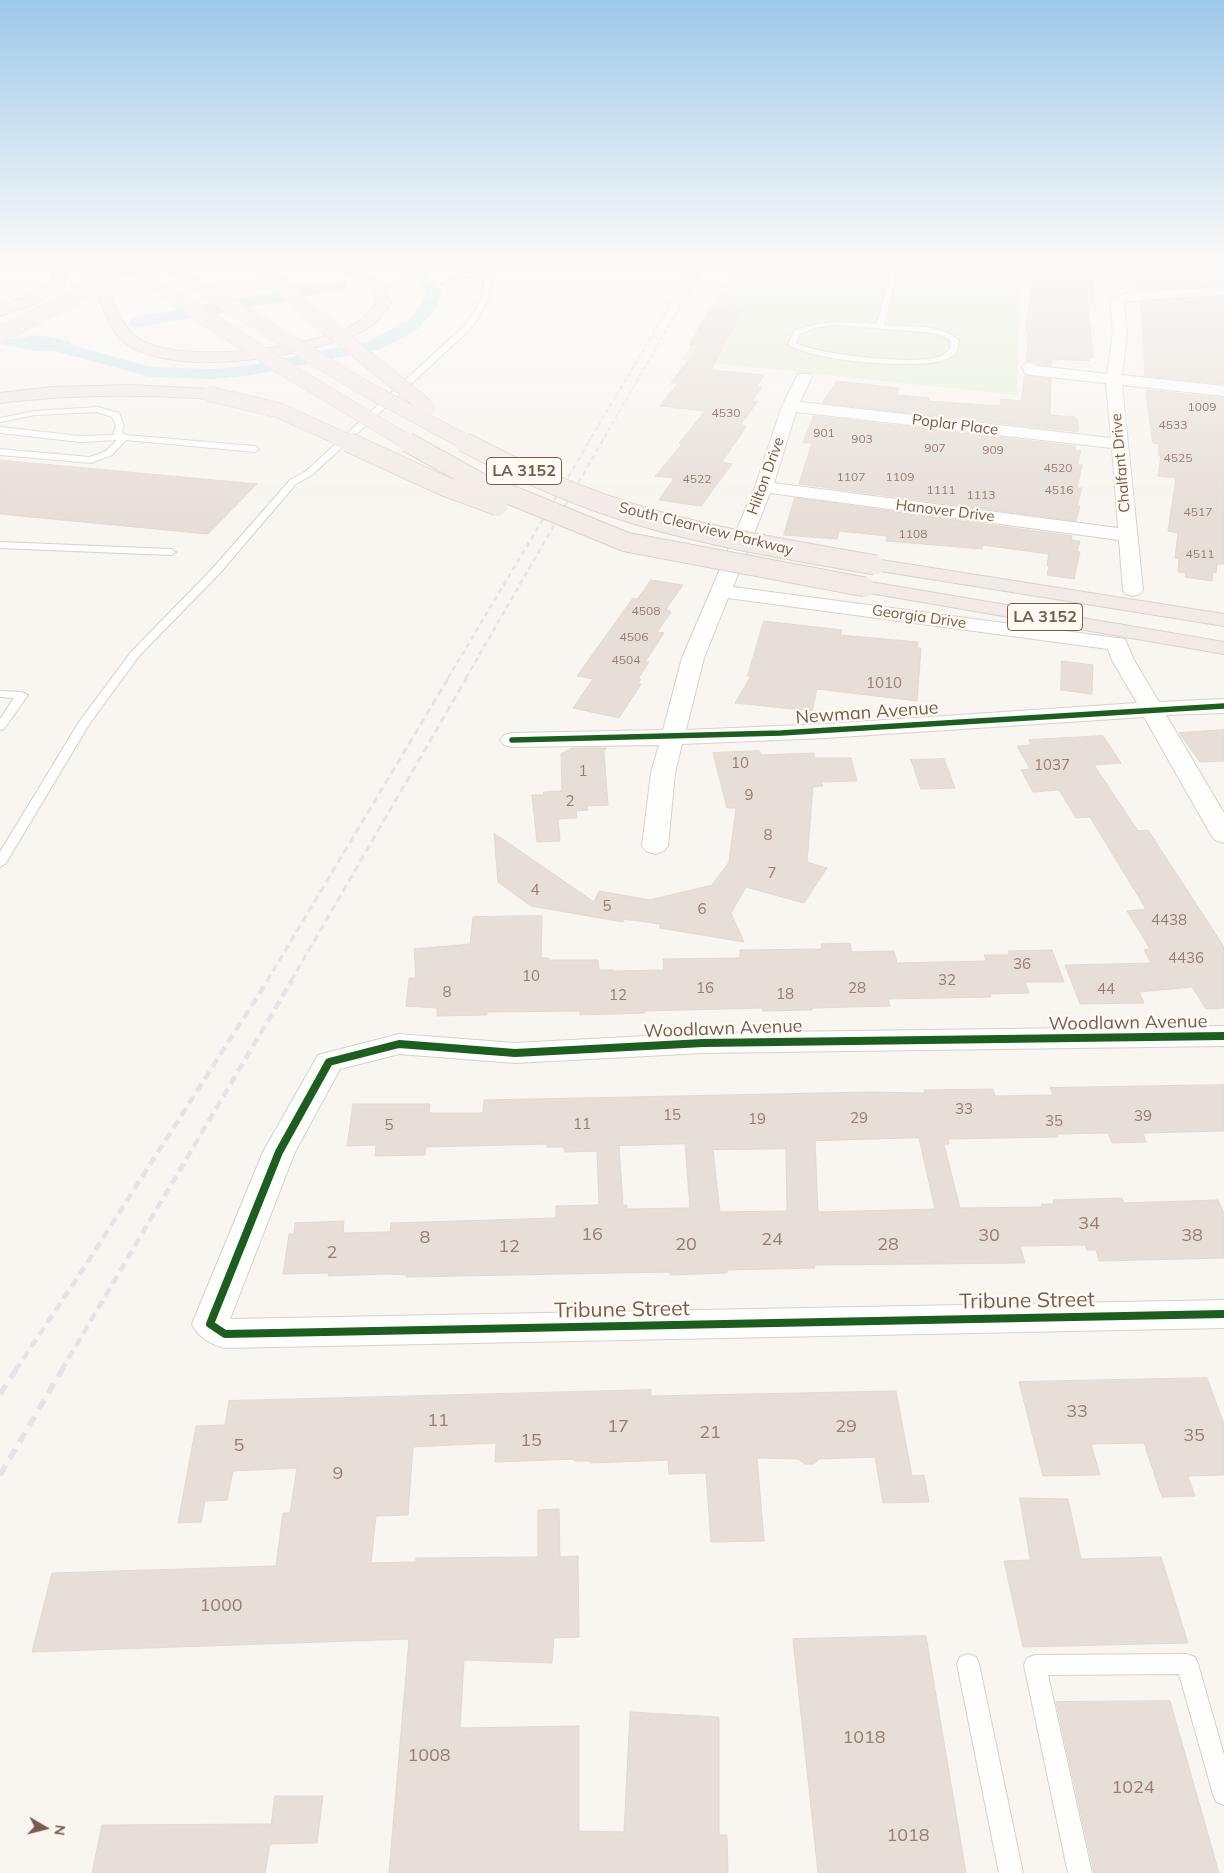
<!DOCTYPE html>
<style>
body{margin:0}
#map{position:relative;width:1224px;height:1873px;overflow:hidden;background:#f9f5f0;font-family:Mulish,sans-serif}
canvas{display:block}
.north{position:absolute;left:20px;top:1803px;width:50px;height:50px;-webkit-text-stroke:4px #fffaf3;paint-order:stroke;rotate:98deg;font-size:14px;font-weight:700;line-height:20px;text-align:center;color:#7a5c4d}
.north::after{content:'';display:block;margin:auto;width:18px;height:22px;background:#7a5c4d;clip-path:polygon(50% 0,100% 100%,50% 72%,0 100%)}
</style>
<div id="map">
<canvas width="1224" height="1873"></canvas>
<div class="north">N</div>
</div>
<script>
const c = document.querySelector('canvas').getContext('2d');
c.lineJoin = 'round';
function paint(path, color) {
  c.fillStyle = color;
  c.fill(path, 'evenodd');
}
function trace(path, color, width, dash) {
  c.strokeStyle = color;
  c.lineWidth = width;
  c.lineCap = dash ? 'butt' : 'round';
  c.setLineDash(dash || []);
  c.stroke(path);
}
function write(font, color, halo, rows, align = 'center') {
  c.font = font + ' Mulish,sans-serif';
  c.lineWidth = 4.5;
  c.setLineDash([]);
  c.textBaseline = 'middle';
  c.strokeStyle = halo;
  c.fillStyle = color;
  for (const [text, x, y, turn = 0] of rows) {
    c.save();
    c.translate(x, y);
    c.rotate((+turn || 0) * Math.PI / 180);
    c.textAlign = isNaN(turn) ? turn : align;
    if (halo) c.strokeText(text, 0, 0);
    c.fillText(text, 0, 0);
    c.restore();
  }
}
paint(new Path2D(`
 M740,260H1224V278L1021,285L1017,395L682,360Z`), '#e7f0db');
paint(new Path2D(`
 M48,336L70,342L69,345L79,348L71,351H35L0,344V340Z`), '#d0e8ea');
trace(new Path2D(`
 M258,300L260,301`), '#d0e8ea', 5);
paint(new Path2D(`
 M390,260H407L442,291L437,307L418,329L381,349L252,375L213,379L151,377L28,344L26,340L28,336L34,335L152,367L213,369L252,365L370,341L406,321L421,306L426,292Z
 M340,280L346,282L348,285L346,288L250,308L138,327L132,326L130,322L132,318L138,317Z`), '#d0e8ea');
const building = new Path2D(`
 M1210,267H1224V285L1137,291L1133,270Z
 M1092,272L1094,304H1088L1093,358L1090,357V361L1052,359L1051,366L1038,364L1031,360L1026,362L1029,332L1025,331L1033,275Z
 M1224,297V384L1145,376L1141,306L1139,302Z
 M732,303L742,310L711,370L764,375L757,387H762L752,401H758L741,424L746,427L722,462L732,464L701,506L659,500L674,478L655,476L682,444L679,443L705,411L660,406L678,383H671L700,345H689L710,308L728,309Z
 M1025,375L1051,379L1050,415L1075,417V420H1078L1077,425H1079L1078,432L822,403L837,381L899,388L897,395L929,398V401L1000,406L1001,399L1021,401Z
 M1146,390L1224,398V564H1217L1216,573L1213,572L1212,581L1185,577L1186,573L1178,572L1179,559L1175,558L1178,533L1168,531L1176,478L1158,476L1161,455H1158L1159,444L1153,443Z
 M814,416L1076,446L1075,450L1081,451L1077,465H1082L1077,488H1082L1077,506H1080L1076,521L799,484L812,443H803Z
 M0,460L257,484L208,534L0,514Z
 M795,498L1072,536L1071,540L1080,541L1077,552H1080L1074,579L1047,575L1049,566H1047L1049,554L982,545V549L886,541L887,536L839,531L837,539L784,535Z
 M651,580L683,585L666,609L671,612L657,632L664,633L645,662H649L638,679H641L638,684H641L619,718L573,708L593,679L577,676L633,598L637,599Z
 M764,621L842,630L840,635L918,642L917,648H921L917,701L817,689L812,711L735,703L751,676H748Z
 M1062,661L1093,665L1092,694L1061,690Z
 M1224,730V761L1200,762L1179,733Z
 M1103,736L1121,763L1094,765L1138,831L1148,830L1224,947V1008L1206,1009L1192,987L1139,992L1144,1003L1080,1004L1065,965L1151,963L1144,950L1150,949L1127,911L1146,909L1090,817L1076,818L1059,790L1033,792L1021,770L1030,769L1017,746L1031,745L1029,740Z
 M573,748H606L604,752L608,805L587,806L588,810L576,811L577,818L558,819L560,841L537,842L532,795H544L543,792L562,791L561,754Z
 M759,751L761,755L814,753L815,758H851L857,781L821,782L823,786L813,787L807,862L827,868L804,903L746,887L731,913L744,942L660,928V924L624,919L623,922L531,906L498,882L494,833L594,902L599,891L650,900L712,885L729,862L736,808H727L713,753Z
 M944,759L955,788L921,789L911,760Z
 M542,916L541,958H549V960H598L599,970H613V971L664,970L663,959L740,958V950L822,949L821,944L850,943L852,952L894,951L897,963L986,961L984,955H1009L1008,951L1052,950L1064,982H1025L1029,993L990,994L991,997L888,999L890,1006L812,1008V1010L763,1011L762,1008L645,1011V1013L580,1015V1011L487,1012V1015L437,1016V1008L406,1006L409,978H416L414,949L470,944L473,917Z
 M1224,1085V1131L1143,1133L1146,1142L1112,1143L1108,1133L1057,1134L1058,1137L948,1139L949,1144H944L960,1208L1042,1207L1041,1204H1054L1053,1200L1122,1198L1124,1203L1218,1200L1224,1214V1258L1099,1261L1096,1250H1087L1085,1245L1020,1246L1025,1263L814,1265L815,1268L727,1270V1273L670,1275V1272L407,1277L406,1275L388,1274L328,1276L329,1273L283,1274L289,1234H294L295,1223L344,1221L343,1233L390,1232L391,1223L556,1218V1206L599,1205L597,1151L565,1152L564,1147H547V1144L426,1147L425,1155L375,1156L376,1145L347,1146L353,1104H430L429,1113H483L484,1100L869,1092L925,1093L924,1090L993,1089L995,1096L1053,1095L1050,1088ZM919,1138L935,1209L818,1212L815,1141ZM685,1144L690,1208L627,1209V1205H623L619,1146ZM786,1149L787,1211L720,1212L713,1150Z
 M1207,1378L1224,1424V1475L1188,1476L1195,1496L1162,1497L1144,1443L1091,1444L1100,1475L1043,1476L1019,1382Z
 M651,1390V1396L896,1391L912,1476L924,1475L929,1502L883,1503L875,1457L819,1459L814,1464H805L798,1459L757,1458L764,1541L711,1542L706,1473L669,1474L668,1460L590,1463L591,1461H574V1459L495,1462L496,1443L413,1447L408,1515L376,1516L371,1563L416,1562V1558L538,1557V1510L559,1509L560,1557L578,1556L579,1637L554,1638L552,1663L464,1660L460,1728L579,1726V1831L624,1832L630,1712L719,1717V1835H727L728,1873H389L409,1639L32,1652L52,1573L276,1566L283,1513H290L297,1468L233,1471L227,1500L205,1501L201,1522L178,1523L196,1426L225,1425L229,1401Z
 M1020,1498L1068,1499L1081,1559L1161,1557L1188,1643L1023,1647L1004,1561L1030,1560Z
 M926,1636L966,1873H818L793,1639Z
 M1170,1701L1219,1873H1094L1056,1702Z
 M275,1796H323L317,1843L270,1844L265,1873H92L102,1825L271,1824Z`);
paint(building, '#e6ded7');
trace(building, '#e2d8d2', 1);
const lane = new Path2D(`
 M479,260H487L471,273L491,279C490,303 480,319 463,336L312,475L296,484L220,573L139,656L90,723L6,863L0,867V852L79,722L131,652L212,569L290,480L306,471L465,325L481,301L484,280L467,276L446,285L441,284L464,273Z
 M807,260H816L827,265L854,270L1211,260H1224V264L897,273L884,325C907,327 942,323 959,341L957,352C953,355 949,359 944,360C919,370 808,361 788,344L794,331C822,319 848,322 877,324L890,273C863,274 831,277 807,260ZM837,325L934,333L945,337L951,342L950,349C947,352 944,355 941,356C919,366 818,355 796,343L800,334L814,328Z
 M98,407L119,413L124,426L122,432L126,435L255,446L259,449L255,452L126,440L112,455L91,463L0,455V449L90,457L106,451L117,440L80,442L0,433V427L80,436L114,435L113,433L116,426L112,417L97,412L35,415L0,422V418L35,411Z
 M0,542L171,549L176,552L171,555L0,548Z
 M0,691L22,692L28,695L4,729L0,730V719L14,698L0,697Z
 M968,1654L976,1657L979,1664L1023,1873H999L957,1664L960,1657Z
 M1187,1654L1195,1657L1198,1664L1224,1755V1805L1216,1802L1213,1794L1179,1674L1048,1675L1092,1873H1068L1024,1665L1027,1658L1035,1655Z`);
const street = new Path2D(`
 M1224,287V295L1129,301L1124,303L1127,333L1122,375L1224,386V396L1122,385L1143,590L1140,594L1133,596L1126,594L1123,590L1119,540L770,493L733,587L1125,639L1134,660L1159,702L1224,699V713L1166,715L1224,813V843L1215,840L1211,835L1144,717L825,738L682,744L675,773L668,846L664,851L655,854L646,851L642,846L651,773L659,745L512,747L504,745L500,740L504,735L512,733L663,730L682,658L755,487L782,406L798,374H810L812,377L800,402L1111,438L1106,383L1031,375L1025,373L1022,367L1025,364L1030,362L1037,366L1107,374L1113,333L1110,301L1112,298L1127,293ZM796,412L1112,448L1118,528L774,483ZM728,598L1108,649L1112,660L1137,703L825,724L686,730L704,658Z
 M1224,1026V1046L703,1053L515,1063L399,1054L340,1069L295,1152L230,1319L1224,1300V1328L225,1348C210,1344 199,1338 192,1324L263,1152L318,1055L399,1034L515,1043L703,1033Z`);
const highway = new Path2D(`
 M54,260C62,260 74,258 81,261C115,274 110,321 139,339C183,365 311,349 355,324C363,319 371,311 377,303L373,291L332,260H347L384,286L391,303C384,313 376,324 365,330C355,336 343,339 333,342C280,359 178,376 128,345C105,330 105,301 89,281C84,274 76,269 69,264L63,287L35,303L0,316V307L25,297L52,282Z
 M108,260H124L183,298L181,301H171Z
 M149,260H165L213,291L206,295L201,294Z
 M130,385L209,389L215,391L217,394L215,397L209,399C139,394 70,394 0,403V393L52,387Z
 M875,559L1224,614V626L868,569L865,565L868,561Z
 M865,581L1224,642V654L858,591L855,587L858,583Z`);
trace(lane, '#d7d1cb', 2);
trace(street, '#d7d1cb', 2);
trace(highway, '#dad1cc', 2);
paint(lane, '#fefefd');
paint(street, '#fefefd');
paint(highway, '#f2eae7');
trace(new Path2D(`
 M588,443L697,260
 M601,443L707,260`), '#e6e3e7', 2, [4.5, 2.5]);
trace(new Path2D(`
 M448,678L589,442
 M466,678L602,442`), '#e6e3e7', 2.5, [5, 4]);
trace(new Path2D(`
 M267,981L449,677
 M291,981L467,677`), '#e6e3e7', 3, [7, 4.5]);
trace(new Path2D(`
 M15,1371L80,1274L268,980
 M61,1371L292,980`), '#e6e3e7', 4.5, [9, 5.5]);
trace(new Path2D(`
 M0,1394L16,1370
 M0,1475L62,1370`), '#e6e3e7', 5.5, [11, 8]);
const highwayBridgeFar1 = new Path2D(`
 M265,268L312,314L428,408
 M206,291L361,386L467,443
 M176,298L282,367L409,443
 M0,335L69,300L135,260
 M209,394L278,410L351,443`);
const highwayBridge = new Path2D(`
 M348,442L444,486L498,506
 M407,442L479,482L626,542L865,587
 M464,442C521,472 582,499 644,517C719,539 798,551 875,565`);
trace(highwayBridgeFar1, '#dad1cc', 16, []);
trace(highwayBridge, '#dad1cc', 21, []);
trace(highwayBridgeFar1, '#f2eae7', 15);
trace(highwayBridge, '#f2eae7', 19);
trace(new Path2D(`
 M512,740L781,733L1224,706`), '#1b5e20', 5.5);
trace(new Path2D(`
 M1224,1036L703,1043L515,1053L399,1044L329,1062L279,1152L210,1324L225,1334L1224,1314`), '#1b5e20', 8);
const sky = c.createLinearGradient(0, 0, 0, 523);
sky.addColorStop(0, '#9ec9e9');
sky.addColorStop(0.5, '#fcfaf8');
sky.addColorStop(1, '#fcfaf800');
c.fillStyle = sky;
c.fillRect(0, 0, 1224, 523);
write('12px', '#977e72', null, [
 ["1009",1202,407],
 ["4530",726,413],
 ["4533",1173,425],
 ["901",824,433],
 ["903",862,439],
 ["907",935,448],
 ["909",993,450],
 ["4525",1178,458],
 ["4520",1058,468],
 ["1107",851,477],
 ["1109",900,477],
 ["4522",697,479],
 ["1111",941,490],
 ["4516",1059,490],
 ["1113",981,495],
 ["4517",1198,512],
 ["1108",913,534],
 ["4511",1200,554],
 ["4508",646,611],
 ["4506",634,637],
 ["4504",626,660]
]);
write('15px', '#7a5c4d', '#fffaf3', [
 ["Poplar Place",955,425,7],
 ["Chalfant Drive",1121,463,-95],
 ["Hilton Drive",766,476,-70],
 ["Hanover Drive",945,511,7],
 ["South Clearview Parkway",706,529,14],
 ["Georgia Drive",919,617,8]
]);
write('15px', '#977e72', null, [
 ["1010",884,683],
 ["10",740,763],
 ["1037",1052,765],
 ["1",583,771],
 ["9",749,795],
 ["2",570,801],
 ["8",768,835],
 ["7",772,873],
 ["4",535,890],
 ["5",607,906],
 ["6",702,909],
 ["4438",1169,920],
 ["4436",1186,958],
 ["36",1022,964],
 ["10",531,976],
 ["32",947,980],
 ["16",705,988],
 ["28",857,988],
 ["44",1106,989],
 ["8",447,992],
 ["18",785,994],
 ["12",618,995],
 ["33",964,1109],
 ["15",672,1115],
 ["39",1143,1116],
 ["29",859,1118],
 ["19",757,1119],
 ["35",1054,1121],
 ["11",582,1124],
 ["5",389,1125]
]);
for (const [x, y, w] of [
 [524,471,75],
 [1045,617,75]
]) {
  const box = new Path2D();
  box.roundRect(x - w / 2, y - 13.5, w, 27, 4);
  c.fillStyle = '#fffaf3';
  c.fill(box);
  trace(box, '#7a5c4d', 1);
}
write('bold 16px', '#7a5c4d', null, [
 ["LA 3152",524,471],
 ["LA 3152",1045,617]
]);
write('18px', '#7a5c4d', '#fffaf3', [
 ["Newman Avenue",867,713,-4],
 ["Woodlawn Avenue",1128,1023,-1],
 ["Woodlawn Avenue",723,1029,-2]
]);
write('18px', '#977e72', null, [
 ["34",1089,1224],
 ["16",592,1235],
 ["30",989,1236],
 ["38",1192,1236],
 ["8",425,1238],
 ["24",772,1240],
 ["20",686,1245],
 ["28",888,1245],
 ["12",509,1247],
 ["2",332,1253],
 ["33",1077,1412],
 ["11",438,1421],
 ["17",618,1427],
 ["29",846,1427],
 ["21",710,1433],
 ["35",1194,1436],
 ["15",531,1441],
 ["5",239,1446],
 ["9",338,1474],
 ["1000",221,1606],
 ["1018",864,1738],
 ["1008",429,1756],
 ["1024",1133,1788],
 ["1018",908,1836]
]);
write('21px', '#7a5c4d', '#fffaf3', [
 ["Tribune Street",1027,1301,-1],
 ["Tribune Street",622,1310,-1]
]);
</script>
